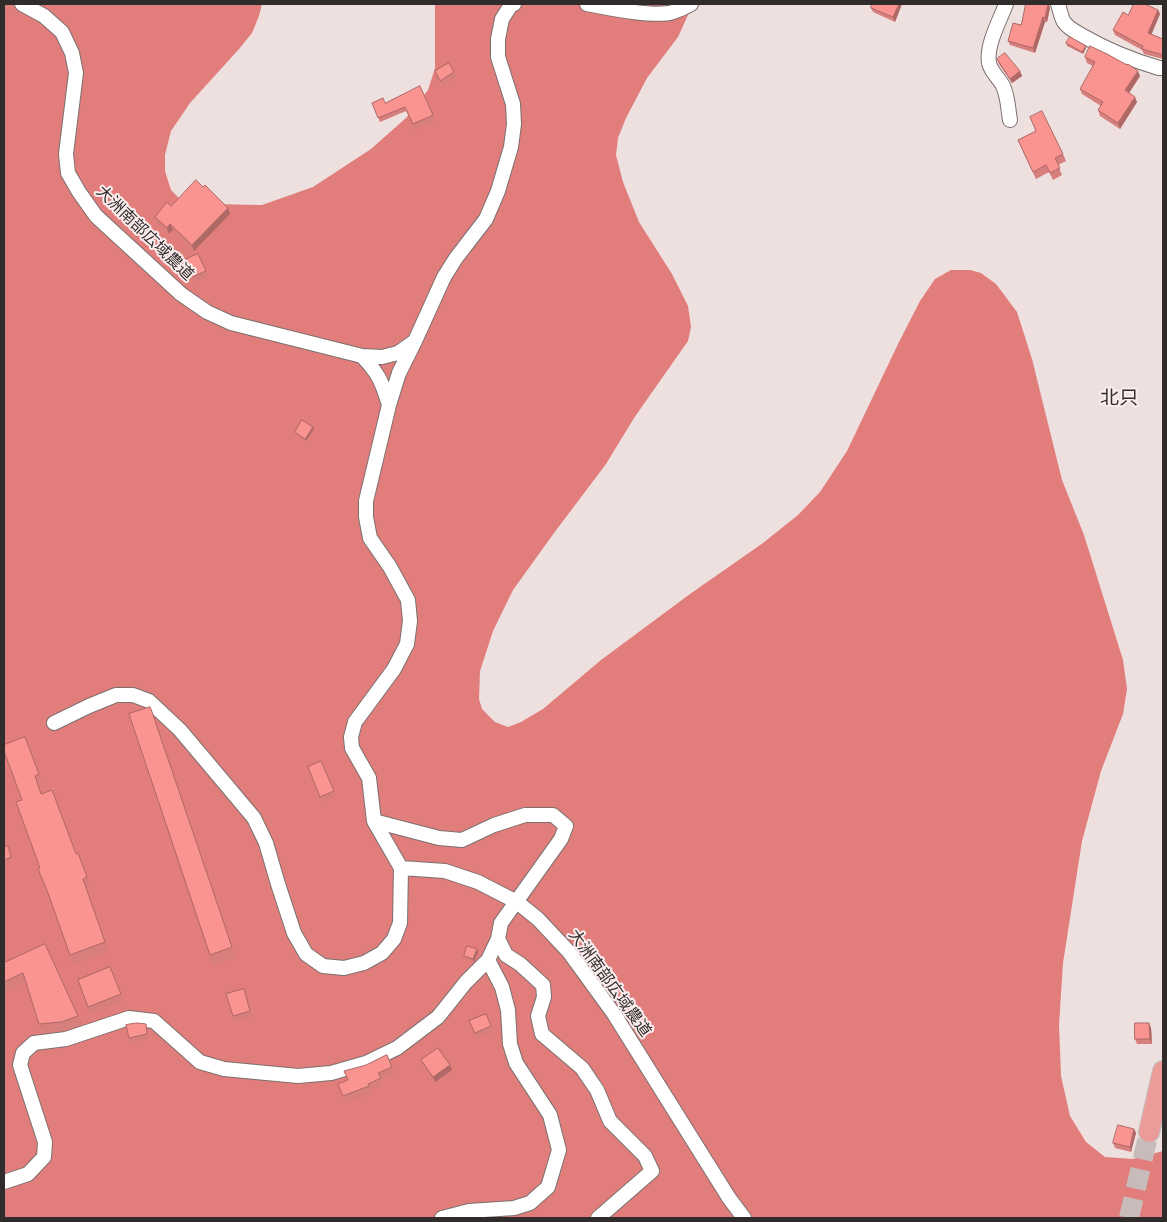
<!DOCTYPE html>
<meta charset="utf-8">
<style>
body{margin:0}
#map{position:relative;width:1167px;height:1222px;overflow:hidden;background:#eee0df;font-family:Lato,sans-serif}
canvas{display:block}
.frame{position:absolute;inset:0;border:5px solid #312c2c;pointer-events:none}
</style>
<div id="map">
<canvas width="1167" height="1222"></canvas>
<div class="frame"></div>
</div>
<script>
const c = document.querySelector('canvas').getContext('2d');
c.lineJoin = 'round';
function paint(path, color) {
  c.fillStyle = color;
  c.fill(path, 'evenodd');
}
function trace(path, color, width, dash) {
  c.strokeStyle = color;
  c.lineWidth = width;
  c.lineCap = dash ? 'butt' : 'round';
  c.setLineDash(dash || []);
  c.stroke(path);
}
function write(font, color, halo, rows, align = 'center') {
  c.font = font + ' Lato,"Noto Sans JP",sans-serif';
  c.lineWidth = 4;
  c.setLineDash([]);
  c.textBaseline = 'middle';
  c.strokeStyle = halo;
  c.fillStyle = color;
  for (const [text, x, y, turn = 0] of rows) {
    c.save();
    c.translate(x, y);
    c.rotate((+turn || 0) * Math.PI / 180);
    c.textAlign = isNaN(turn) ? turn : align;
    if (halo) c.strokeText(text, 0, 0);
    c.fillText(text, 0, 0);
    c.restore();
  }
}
paint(new Path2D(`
 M4,4H262L259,16L252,33L239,49L190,103L171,131L165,155V171L171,190L181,200L208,204L262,205L313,187L371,149L406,118L428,90L435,68V4H693L678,37L647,78L626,118L618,138L616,155L623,182L639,222L672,274L688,306L691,327L688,341L634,418L606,464L554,533L513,590L493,631L480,671L479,699L482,709L495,722L508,727L521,722L543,709L601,660L690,594L763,543L798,515L820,492L847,451L899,342L920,301L935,279L951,270H970L981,273L996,284L1017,312L1032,359L1062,480L1084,535L1123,660L1127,689L1123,714L1101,771L1082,841L1063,963L1059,1025L1061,1076L1070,1116L1086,1142L1105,1157L1133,1159L1163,1151V1218H4Z`), '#e17d7b');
trace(new Path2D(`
 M1129,1218L1149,1132`), '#c8bcbb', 20, [20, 10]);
const minor = new Path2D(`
 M22,4L44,16L62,32L72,53L76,73L66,154L68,173L79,192L96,216L181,294L207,312L231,323L362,356
 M587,4C608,8 654,18 673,12C679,10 686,7 691,4
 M1006,4C1000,20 986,45 989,63C991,72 999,78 1003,86C1008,96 1008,109 1010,120
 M1058,4C1060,10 1061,17 1064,22C1069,29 1076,32 1083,36C1107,50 1132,60 1159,68H1163
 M389,405C382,382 379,374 362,356L382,357L398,353L415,341
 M54,723L89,706L116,695H133L149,701L180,730L254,818L266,843L278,884L294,933L306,954L323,966L344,968L364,963L382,953L394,939L400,923L401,868L374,821L369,778L352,748L351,737L355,722L394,669L407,644L410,621L408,600L390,567L370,538L366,517V501L389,405L399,373L415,341L444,277L456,258L486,219L498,191L511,147L514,124L513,104L498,57V39L502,19L511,5L514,4
 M401,868L445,871L478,882L517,902L538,919L569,952L614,1014L729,1198L744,1218
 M498,939L506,955L520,964L543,985L544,997L538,1016L542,1034L582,1068L597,1090L610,1121L645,1156L652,1171L598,1218
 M4,1182L28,1174L44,1157L45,1142L20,1065L23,1053L34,1043L66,1039L129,1018L154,1021L200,1062L224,1069L298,1076L331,1073L366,1063L397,1048L438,1017L466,982L488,960L498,939L501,923L561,839L566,826L553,815H525L494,825L462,840L439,838L374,821
 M442,1218L469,1211L514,1208L530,1203L548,1187L559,1150L550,1115L516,1063L510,1044L508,1010L502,987L488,960`);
const highway = new Path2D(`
 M1149,1132L1163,1071`);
trace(minor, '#7c706f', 16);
trace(highway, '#c1c0c0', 22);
trace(minor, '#fff', 14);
trace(highway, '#ed9b98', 20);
paint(new Path2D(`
 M902,4L895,22L873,12L871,8Z
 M1050,8L1047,22H1045L1035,53L1010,45L1008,41L1021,25Z
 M1158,10L1160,14L1151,34L1163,39V59L1144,54L1142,50L1115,35L1113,30L1128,15Z
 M1066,43L1086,46V48L1083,54L1067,46Z
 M1085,57L1140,76L1129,93L1137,102L1120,129L1100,116L1098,110L1101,106L1082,94L1080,89L1093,66L1087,63Z
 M997,59L1020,71L1022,76L1012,83L999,64Z
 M435,71L454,72L456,77L442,85Z
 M420,86L435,120L415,129L406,111L380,122L372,103H385Z
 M1030,117L1063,154L1066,161L1058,165L1062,175L1053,180L1049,172L1036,179L1021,147L1018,140L1036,131Z
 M171,206L230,214L194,251L173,230L169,234L157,224L155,217Z
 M184,260L206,271L208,276L194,282Z
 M313,427L314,429L306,441L296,434L295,432Z
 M150,707L235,957L213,964L129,714Z
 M25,737L42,783L38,785L41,794L76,854L78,853L90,886L86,888L108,951L73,964L40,868L22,800Z
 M321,761L336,796L322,801L308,767Z
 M8,846L12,859L4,863V847Z
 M45,944L78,1016L82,1025L64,1030L42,1033L26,982L4,993V963Z
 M478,952L474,962L465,958L464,956Z
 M110,967L123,1001L90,1014L78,980Z
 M244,989L252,1016L235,1021L226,994Z
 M486,1014L493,1031L477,1038L469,1021Z
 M1149,1023L1151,1028L1152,1044H1137L1135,1039Z
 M147,1029L149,1039L130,1042L129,1038Z
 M387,1055L395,1074L381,1079L383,1085L370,1090L371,1093L345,1103L338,1084L348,1080L366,1065Z
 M421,1060L450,1065L452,1070L435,1082L423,1064Z
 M1134,1129L1136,1133L1131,1152L1115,1148L1113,1143Z`), '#d67f7d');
paint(new Path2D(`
 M899,4H902L895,22L893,17Z
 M1048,4H1049L1050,8L1047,22L1045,18Z
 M1158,10L1160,14L1150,38L1148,33Z
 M1043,17L1045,22L1035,53L1033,48Z
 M1086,46V48L1083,54L1082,52Z
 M1020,71L1022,76L1012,83L1010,79Z
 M1138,71L1140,76L1127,96L1125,90Z
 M1135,97L1137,102L1120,129L1118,123Z
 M228,208L230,214L194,251L192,245Z
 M170,224L173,230L169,234L167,228Z
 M313,427L314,429L306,441L305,439Z
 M477,949L478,952L474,962L473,959Z
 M1149,1023L1151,1028L1152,1044L1150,1039Z
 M450,1065L452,1070L435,1082L433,1077Z
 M1134,1129L1136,1133L1131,1152L1130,1147Z`), '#ae6866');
const building = new Path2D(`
 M872,4H899L893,17L871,8Z
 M1026,4H1048L1045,18L1043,17L1033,48L1008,41L1013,23L1021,25Z
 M1134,4H1145L1158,10L1148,33L1163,39V55L1142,49L1143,46L1113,30L1123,12L1128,15Z
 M1070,37L1086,46L1082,52L1066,43Z
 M1090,46L1107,54L1127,65L1128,64L1138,71L1125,90L1135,97L1118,123L1098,110L1103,102L1080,89L1095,62L1085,57Z
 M1005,53L1020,71L1010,79L997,59Z
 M449,63L454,72L440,81L435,71Z
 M420,86L433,115L413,124L405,107L378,118L372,103L383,98L385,103Z
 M1042,111L1063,154L1055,158L1060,168L1050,173L1046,165L1033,172L1018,140L1036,131L1030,117Z
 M196,180L203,187L205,185L228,208L192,245L170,224L167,228L155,217L167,202L171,206Z
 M198,254L206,271L192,277L184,260Z
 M302,420L313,427L305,439L295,432Z
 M150,707L151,709L232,947L210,955L129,714Z
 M25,737L39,774L35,776L41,794L52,790L76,854L78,853L87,877L83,879L105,942L70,955L48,893L38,869L40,868L16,802L22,800L4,751V745Z
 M321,761L334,791L320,797L308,767Z
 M8,846L11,857L4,860V847Z
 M45,944L78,1016L61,1022L39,1024L23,973L4,982V963Z
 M467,946L477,949L473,959L464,956Z
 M110,967L121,994L88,1007L78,980Z
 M244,989L250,1011L233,1016L226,994Z
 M486,1014L491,1026L475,1033L469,1021Z
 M137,1023L146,1024L147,1034L129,1038L126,1025Z
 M1135,1023H1149L1150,1039H1135Z
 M438,1048L450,1065L433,1077L421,1060Z
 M387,1055L392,1067L378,1073L381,1078L368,1084L369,1086L343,1096L338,1084L348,1080L344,1071L366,1065Z
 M1118,1125L1134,1129L1130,1147L1113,1143Z`);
paint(building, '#f99491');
trace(building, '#ae6866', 1);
write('16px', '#312c2c', '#fbeded', [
 ["大洲南部広域農道",145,233,44],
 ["大洲南部広域農道",610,983,54]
]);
write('19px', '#312c2c', '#fbeded', [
 ["北只",1119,398]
]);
</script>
